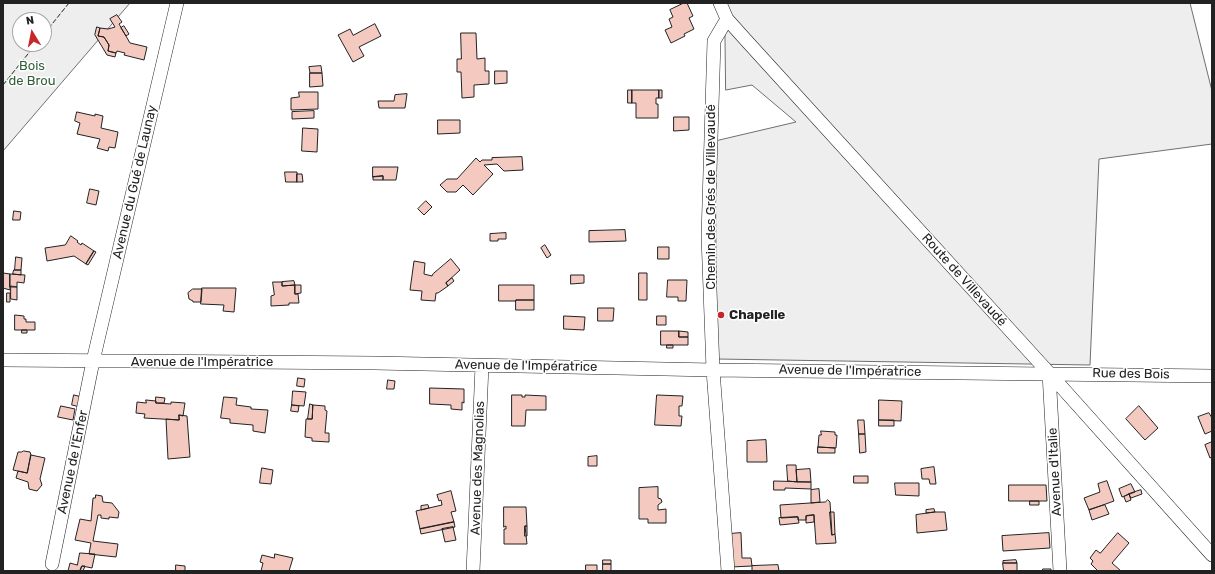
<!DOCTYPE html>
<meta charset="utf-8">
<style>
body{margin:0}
#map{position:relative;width:1215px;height:574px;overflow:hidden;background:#fff;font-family:Rubik,sans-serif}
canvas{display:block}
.frame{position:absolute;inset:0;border:4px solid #222;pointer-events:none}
.north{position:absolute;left:12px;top:12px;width:40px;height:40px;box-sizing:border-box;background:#fff;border:1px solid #a7a7a7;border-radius:50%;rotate:350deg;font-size:11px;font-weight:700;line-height:16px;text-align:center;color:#222}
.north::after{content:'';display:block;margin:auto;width:14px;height:18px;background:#c62828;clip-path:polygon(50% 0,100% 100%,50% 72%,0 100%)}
</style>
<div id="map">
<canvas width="1215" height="574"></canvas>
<div class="frame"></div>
<div class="north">N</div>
</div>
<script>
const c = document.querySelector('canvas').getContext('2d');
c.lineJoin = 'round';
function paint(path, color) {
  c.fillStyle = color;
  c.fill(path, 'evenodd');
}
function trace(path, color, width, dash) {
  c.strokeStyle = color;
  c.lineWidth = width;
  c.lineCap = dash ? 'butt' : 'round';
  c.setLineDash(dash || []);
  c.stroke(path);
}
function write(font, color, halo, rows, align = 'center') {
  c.font = font + ' Rubik,sans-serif';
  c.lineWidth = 3;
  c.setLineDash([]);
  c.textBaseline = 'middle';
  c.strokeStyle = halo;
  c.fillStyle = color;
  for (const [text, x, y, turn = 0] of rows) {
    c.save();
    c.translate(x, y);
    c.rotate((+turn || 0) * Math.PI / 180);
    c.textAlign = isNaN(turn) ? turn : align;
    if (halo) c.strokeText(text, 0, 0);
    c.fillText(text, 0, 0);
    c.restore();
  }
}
const green = new Path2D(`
 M3,3H130L3,151ZM20,20H44V44H20Z
 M725,3H1190L1212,91V144L1099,159L1090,365L717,359L715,141L796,122L752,85L726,90Z`);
paint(green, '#eee');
trace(green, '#6f6f6f', 1);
const building = new Path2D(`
 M684,3H687L693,16L689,18L694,29L684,34L685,36L671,43L665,30L672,27L669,19L673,17L670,10Z
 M117,15L122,22L119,24L130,43L147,47L144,60L124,55L125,53L117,51L116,53L108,51L109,45L104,37L98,36L100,28L108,29L115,27L110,19Z
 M375,24L381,36L359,47L364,56L353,62L338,35L350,29L353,35Z
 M124,26L129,34L126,36L121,28Z
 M97,27L100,28L98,36L104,37L109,45L108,51L116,53L115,57L107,55L95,35Z
 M461,33H476L477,59L485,58V71H489V84L474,85V97L462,98L461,72H457V59H461Z
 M321,66L322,73H310L309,67Z
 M495,71H507V83L495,84Z
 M310,73H322L323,86L310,87Z
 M628,90H632V103H628Z
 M632,90H659V98H656V104H658V118H636V103H632Z
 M659,90H662V98H659Z
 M299,92H318V109L291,110V98L299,97Z
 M407,94L405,108H379L378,101H394L395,95Z
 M314,111V118L292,119V112Z
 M77,112L95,116V114L103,116L101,128L118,132L115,148L109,147L108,151L97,148L100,139L77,134L80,123L75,121Z
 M674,117H689V130L674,131Z
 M438,120H460V133L438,134Z
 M303,128L318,129L317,152L302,151Z
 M522,157L523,170L504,171L497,164L484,165L493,174L473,195L463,185L456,192H447L440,185L447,179H457L476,158L480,162L482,160H492V158Z
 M373,167H398L396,180H383V176L373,177Z
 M285,172H297V182H286Z
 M297,174H302L303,182H297Z
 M383,176V180H373V177Z
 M90,189L99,191L96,205L87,203Z
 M426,201L432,207L424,215L418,209Z
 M14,211L21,212L20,220H13Z
 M625,230L626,241L589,242V231Z
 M506,233V239H498V241H490V234Z
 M71,236L78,241L77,242L81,245L82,243L94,251L86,264L74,256L47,261L45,248L65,245Z
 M545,245L551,255L547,258L541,248Z
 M658,247H669V259H658Z
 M94,251L96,252L88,265L86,264Z
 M16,257L22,258L21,270H15Z
 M451,259L460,270L446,283L448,286L438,293H436L435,301L421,300L422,291L410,290L414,261L425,263L424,274L432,276L433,274Z
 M14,270H21V275L13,274Z
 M3,273L10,274V290L3,288Z
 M639,273H647V300H639Z
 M10,274L25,275L24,283L17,282V287H10Z
 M571,275H584V283L571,284Z
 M452,278L454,281L448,286L446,283Z
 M668,280H687L686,301H678V297H667Z
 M294,281L295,285L282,286V282Z
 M273,282H282V286L295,285V294H298L299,303H289V305L271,306V296L274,295Z
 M295,285H301V293L295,294Z
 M499,285H534V300H516V301H499Z
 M11,286L17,287V300L11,299Z
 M202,288H236L234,312L223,311L224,305L201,304Z
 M193,289H202L201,302H193V301L189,299L188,293Z
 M7,293H10V302H7Z
 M516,300H534V310H516Z
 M598,308H614L613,321H598Z
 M15,315L24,316V319H26V322H35V330H15Z
 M564,316L585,317L584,330L564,329Z
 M657,316H666V325H657Z
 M22,330H27V333H22Z
 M661,331H679V337H688V345H661Z
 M679,331L688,332V337H679Z
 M667,345H673V348H667Z
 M298,378L305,379L304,387L297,386Z
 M388,380L395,381L394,389H387Z
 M430,388L464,389V403L462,402V410L451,409V405L430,404Z
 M293,391L306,392L304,406L292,405Z
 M74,395L82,397L80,407L72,405Z
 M512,395H522V397H525V395L546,396V410H526L525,426H512Z
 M657,395L683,396L682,406H679V416H682L681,426L655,425Z
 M156,397L165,398L164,403H156Z
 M224,397L237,398L236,405L251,407V409L268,410L265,433L253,431V425L230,423V419L221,418Z
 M146,400L156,401V403L171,404V402L185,403L183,416L179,415V420L144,418L145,414L136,413L137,402L146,403Z
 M879,400L902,401L901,421L879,420Z
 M310,404L313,405L312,419H308Z
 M292,405L299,406L298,412L291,411Z
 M313,405L325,406V410L327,411L325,433H329V442L312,441V438L305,437L306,419H312Z
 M61,406L75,409L73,420L58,417Z
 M1139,406L1158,428L1145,440L1126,419Z
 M1209,413L1212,418V431L1205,434L1198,417Z
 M179,415L187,416L190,457L168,459L166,419L179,420Z
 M858,420H864L865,434H859Z
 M879,420H894V426H879Z
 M821,431L835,432V435H837L836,448L818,447L819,435H821Z
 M859,434H865L866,452L860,453Z
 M766,440L767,462H747V441Z
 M1212,442V457L1210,458L1205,445Z
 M818,447L835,448V453H818Z
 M24,451L30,452L31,455L27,473L13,470L18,452H21Z
 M31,455L45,458L40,479L42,485L37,491L29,489L28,482L16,478L18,471L27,473Z
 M597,456V466H588V457Z
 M787,465H796L797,482L788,481Z
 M934,467L936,484H930L929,479H922L921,469Z
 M262,468L273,470L271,484L260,483Z
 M810,469L811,482H797L796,470Z
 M854,476H868V483H854Z
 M774,481L811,482V489L785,488V490H774Z
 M1107,481L1114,501L1089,510L1084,498L1100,492L1098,484Z
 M895,483H919V496L896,495Z
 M1131,484L1135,492L1122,497L1119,489Z
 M1009,485H1046L1047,501H1009Z
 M658,487V498L661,499L662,502L658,505V510L666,509V523H648V519H639V488Z
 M819,489L820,502L811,503V490Z
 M1141,490L1142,494L1131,498L1129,494Z
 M451,491L456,511L451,512L454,522L420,529L416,511L442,505L441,500L439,501L437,495Z
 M1129,494L1131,500L1126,502L1124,497Z
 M96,495L102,496L103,502L112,503L119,512L118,518L109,517V519L101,518V515H98L93,541L118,544L116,557L89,554L91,543L75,540L80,519L91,521L93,498H95Z
 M828,500L830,502L832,535L835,534L836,543L816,544L814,515L806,516V520H798V517L781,518L780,505L825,502Z
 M1030,501H1039V505H1030Z
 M428,505L429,508L421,510V506Z
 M1105,505L1109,514L1092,520L1089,510Z
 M504,507H526L527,526H525L527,544H504V529H506V526L504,527Z
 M934,509L935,512L926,513V510Z
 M830,512H834L835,534L832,535Z
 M935,512H945L947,530L917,533L916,515Z
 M814,515V522L806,523V516Z
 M798,517L799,523L780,525L779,518Z
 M454,522L455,527L421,534L420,529Z
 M525,526H527V536H525Z
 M453,527L456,540L445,542L442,529Z
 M741,533L742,558H751L752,566L731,567L729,534Z
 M1049,533L1050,548L1003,551L1002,536Z
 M1118,533L1129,543L1112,563L1121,571H1098L1091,564L1093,561L1090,558L1096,550L1100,553Z
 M80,553L95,554L92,568L82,566L80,571H68L70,563L77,565Z
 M275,554L293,558L289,571H261L263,563L260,562L262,555L274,558Z
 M603,560H611V564H603Z
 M1016,560L1017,563H1003V561Z
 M1003,563H1017V571H1004Z
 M603,564H611V571H603Z
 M176,565L185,566V571H176Z
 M586,565H597V571H586Z
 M778,565L779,571H752V566Z
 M82,566H85L83,571H80Z
 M1043,569H1051V571H1043Z`);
paint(building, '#f3c9c0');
trace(building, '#222', 1);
const street = new Path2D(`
 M720,3L727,19L744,38L1049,373L1212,555
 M727,19L714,41L708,236L713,370L728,571
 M3,360L375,363L713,370L1212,376
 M1049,373L1060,571
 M52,564L93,361L177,3
 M473,571L482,366`);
trace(street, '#222', 14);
trace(street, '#fff', 13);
trace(new Path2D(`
 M44,34L69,3
 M3,85L36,44`), '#222', 1, [5, 2]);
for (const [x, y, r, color] of [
 [721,315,4,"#c62828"]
]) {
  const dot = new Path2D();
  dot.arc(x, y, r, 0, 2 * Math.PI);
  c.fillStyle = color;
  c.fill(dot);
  trace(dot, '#fff', 1.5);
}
write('13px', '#2f5e38', '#fff', [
 ["Bois",32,66],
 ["de Brou",32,81]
]);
write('13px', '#222', '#fff', [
 ["Avenue du Gué de Launay",135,182,-77],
 ["Chemin des Grés de Villevaudé",711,197,-90],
 ["Route de Villevaudé",964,280,48],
 ["Avenue de l'Impératrice",202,362],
 ["Avenue de l'Impératrice",526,366,1],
 ["Avenue de l'Impératrice",850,371,1],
 ["Rue des Bois",1131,374,1],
 ["Avenue de l'Enfer",73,462,-78],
 ["Avenue des Magnolias",478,468,-88],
 ["Avenue d'Italie",1055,472,-93]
]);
write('bold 13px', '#222', '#fff', [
 ["Chapelle",729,315]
], 'left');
</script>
